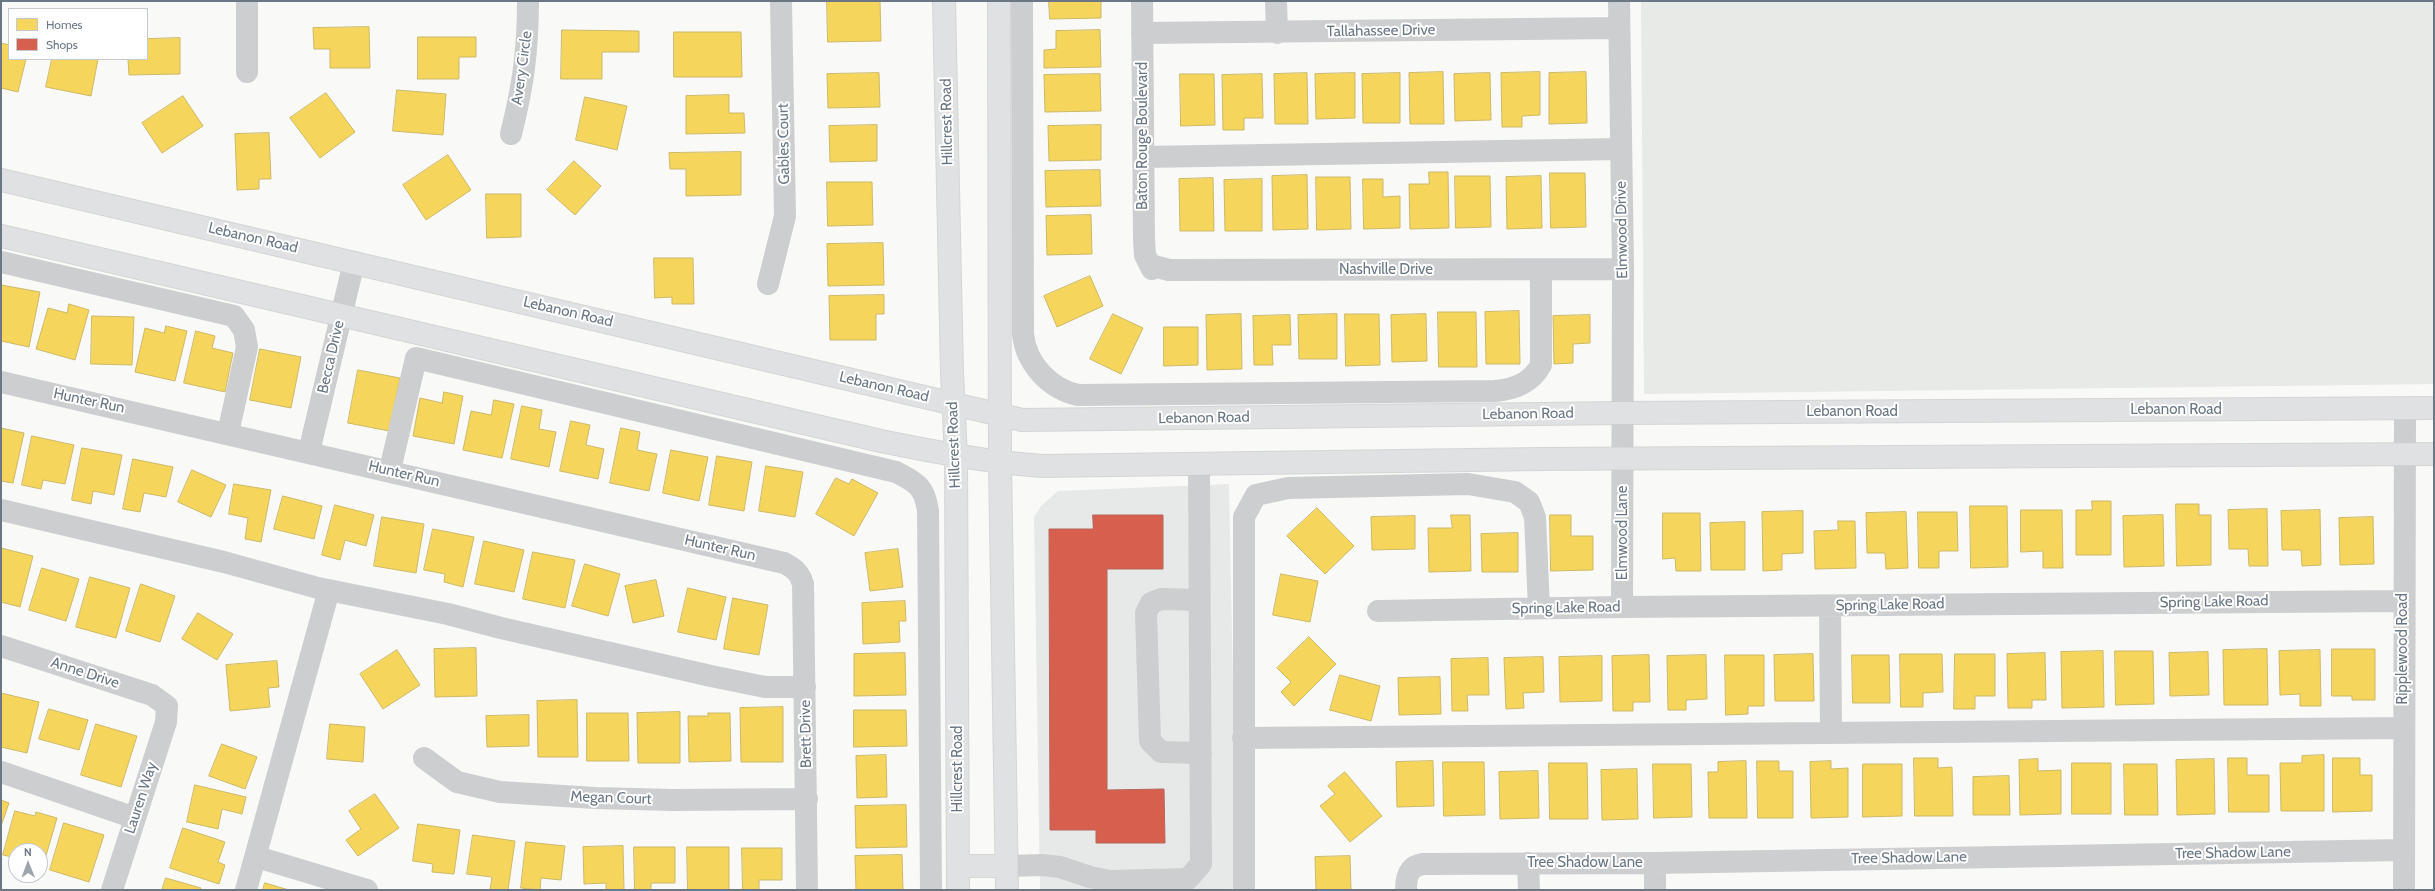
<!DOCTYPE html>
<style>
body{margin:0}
#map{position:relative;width:2435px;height:891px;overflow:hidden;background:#f9f9f8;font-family:Cabin,sans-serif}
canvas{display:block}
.frame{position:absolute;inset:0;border:2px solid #6b7785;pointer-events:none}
.legend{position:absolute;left:8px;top:8px;width:140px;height:52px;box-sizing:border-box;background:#fff;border:1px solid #c4c9ce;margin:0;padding:5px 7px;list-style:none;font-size:12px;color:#6b7785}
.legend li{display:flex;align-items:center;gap:8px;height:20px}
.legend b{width:20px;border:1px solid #c4c9ce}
.north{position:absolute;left:8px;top:843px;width:40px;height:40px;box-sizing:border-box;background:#fff;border:1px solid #c4c9ce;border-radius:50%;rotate:359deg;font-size:11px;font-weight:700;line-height:16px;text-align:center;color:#6b7785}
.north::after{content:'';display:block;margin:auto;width:14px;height:18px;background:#9da4ad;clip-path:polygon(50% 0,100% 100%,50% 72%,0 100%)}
</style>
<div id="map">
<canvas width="2435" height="891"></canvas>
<div class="frame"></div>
<ul class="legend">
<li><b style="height:11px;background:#f6d55c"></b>Homes</li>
<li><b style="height:11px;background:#d6604d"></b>Shops</li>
</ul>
<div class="north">N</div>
</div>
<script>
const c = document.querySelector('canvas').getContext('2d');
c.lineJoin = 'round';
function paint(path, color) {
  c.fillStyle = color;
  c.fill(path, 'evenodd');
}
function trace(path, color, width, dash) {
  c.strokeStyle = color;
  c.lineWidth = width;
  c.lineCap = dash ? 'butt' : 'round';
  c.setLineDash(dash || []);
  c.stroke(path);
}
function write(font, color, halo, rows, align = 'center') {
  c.font = font + ' Cabin,sans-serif';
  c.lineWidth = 4;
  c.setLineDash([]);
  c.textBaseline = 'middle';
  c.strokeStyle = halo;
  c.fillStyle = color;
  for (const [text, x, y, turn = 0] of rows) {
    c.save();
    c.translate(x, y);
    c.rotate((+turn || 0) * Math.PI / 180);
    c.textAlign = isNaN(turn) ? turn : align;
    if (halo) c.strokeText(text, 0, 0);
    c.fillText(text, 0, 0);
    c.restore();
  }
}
paint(new Path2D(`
 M1229,484L1237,885L1230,890H1040L1034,517L1041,506L1058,491Z`), '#e7e9e9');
paint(new Path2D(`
 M1641,1H2434V384L1644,394Z`), '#e7eae6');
const homes = new Path2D(`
 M827,1H880L881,41L828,42Z
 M1049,1H1101V18L1050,19Z
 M369,27L370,68H330V49H314L313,28Z
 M562,30L639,31V52H602V79H561Z
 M1100,30L1101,67L1044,68V50L1056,49V31Z
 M674,32H741L742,77H674Z
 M418,37H476V57H459V79H418Z
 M180,38V74L129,75L128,59H147V39Z
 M1,43L9,45V59H26L18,92L1,88Z
 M52,59H98L91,96L46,87Z
 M1443,72L1444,124H1410L1409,73Z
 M1540,72V115L1522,116V127H1502L1501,73Z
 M1586,72L1587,123L1549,124V73Z
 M879,73L880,107L828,108L827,74Z
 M1307,73L1308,124H1275L1274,74Z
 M1355,73V118L1316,119L1315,74Z
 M1400,73V123H1363L1362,74Z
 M1490,73L1491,120L1455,121L1454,74Z
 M1100,74L1101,111L1045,112L1044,75Z
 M1180,74H1214L1215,125L1181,126Z
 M1262,74L1263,118H1244V130H1223L1222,75Z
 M397,90L446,94L443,135L393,131Z
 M326,93L355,132L320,158L290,118Z
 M729,95V113H744L745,133L686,134V96Z
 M183,96L203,126L162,153L142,123Z
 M585,97L627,106L617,150L576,140Z
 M877,125V161L830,162L829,126Z
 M1101,125V160L1049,161L1048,126Z
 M269,133L271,179H259V189L237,190L235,134Z
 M741,152V195L686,196V169H670L669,153Z
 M448,155L471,190L426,220L403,185Z
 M574,161L601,186L575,215L547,190Z
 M1100,170L1101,206L1046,207L1045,171Z
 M1429,172H1448L1449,228L1410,229L1409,184H1429Z
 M1550,173H1585L1586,227L1551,228Z
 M1307,175L1308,229L1273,230L1272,176Z
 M1455,176H1490L1491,227L1456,228Z
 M1541,176L1542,228L1507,229L1506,177Z
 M1316,177H1350L1351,229L1317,230Z
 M1213,178L1214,231H1180L1179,179Z
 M1262,179V231H1225L1224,180Z
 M1363,179H1383V197L1400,196V228L1364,229Z
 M827,182H872L873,225L828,226Z
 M486,194H521V237L487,238Z
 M1091,215L1092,254L1047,255L1046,216Z
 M883,243L884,285L828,286L827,244Z
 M654,258H693L694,304H672V297L655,298Z
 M1090,276L1103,306L1057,327L1044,296Z
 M1,285L40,292L29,347L1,341Z
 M884,295V314H876V340H830L829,296Z
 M69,304L89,310L75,360L36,349L48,308L67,313Z
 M1519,311L1520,364H1486L1485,312Z
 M1438,312H1476L1477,367H1439Z
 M1113,314L1143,328L1121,374L1090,359Z
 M1241,314L1242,369L1207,370L1206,315Z
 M1337,314V359H1299L1298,315Z
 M1345,314H1379L1380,365L1346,366Z
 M1426,314L1427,361L1392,362L1391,315Z
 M1290,315L1291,345H1272L1273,365H1254L1253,316Z
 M1590,315V343L1573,344V363L1554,364L1553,316Z
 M92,316L134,317L132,365L91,364Z
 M166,326L187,331L175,381L135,372L145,328L164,333Z
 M1164,327H1198V365L1164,366Z
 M196,331L215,336L212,348L233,353L225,392L184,383Z
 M260,349L301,357L291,408L250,400Z
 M358,370L400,378L389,431L348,423Z
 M444,392L463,396L454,444L413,436L420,398L442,403Z
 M494,400L514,404L502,458L463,450L471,411L491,415Z
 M522,406L542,410L539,429L556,432L549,467L511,459Z
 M571,421L590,425L586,445L604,449L598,479L560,471Z
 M1,428L24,433L13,483L1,481Z
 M621,428L640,432L637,450L657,454L649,491L610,483Z
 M32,436L74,445L65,484L43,480L41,489L22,485Z
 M82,448L122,455L114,495L93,491L91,504L72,500Z
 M671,450L708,457L699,501L663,493Z
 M717,456L752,462L744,511L709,505Z
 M133,459L173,467L166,497L144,493L140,512L123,509Z
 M766,466L803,472L795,517L759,511Z
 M192,470L226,485L211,517L178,502Z
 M836,478L849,484L852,479L878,493L854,536L816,514Z
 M234,484L271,490L261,542L245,539L248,518L229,514Z
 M283,496L322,506L314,539L274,529Z
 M2092,501H2111V555H2076V510H2092Z
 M2176,504H2199V515H2211V565L2177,566Z
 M335,505L374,515L366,546L345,540L340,560L322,555Z
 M1970,506H2007L2008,567L1971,568Z
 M1317,508L1354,546L1325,574L1287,536Z
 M2267,509L2268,566H2249L2248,549H2229L2228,510Z
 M2021,510H2062L2063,568H2043V551L2021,552Z
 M2320,510L2321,565L2302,566L2301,550H2282L2281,511Z
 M1803,511V553L1782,554V570L1763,571L1762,512Z
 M1906,512L1908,568L1886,569L1885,553H1867L1866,513Z
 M1918,512H1957L1958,551H1939V568H1919Z
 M1663,513H1700L1701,571H1676L1675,558L1663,559Z
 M1451,515H1470L1471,571L1429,572L1428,528H1452Z
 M1550,515H1571V536H1593V570L1551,571Z
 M2163,515L2164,566L2124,567L2123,516Z
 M1415,516V549L1372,550L1371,517Z
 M382,517L424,524L416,573L374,566Z
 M2373,517L2374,564L2340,565L2339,518Z
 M1838,521H1855L1856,568L1815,569L1814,531L1838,530Z
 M1745,522V570H1711L1710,523Z
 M433,529L474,537L463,587L444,582L445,574L424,570Z
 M1518,533V572H1482L1481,534Z
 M484,541L524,550L514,592L475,584Z
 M1,548L33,556L20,607L1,602Z
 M898,549L903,587L870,591L865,553Z
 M533,552L575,560L565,608L523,599Z
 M585,564L620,574L608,616L572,606Z
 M42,568L79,579L66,621L29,610Z
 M1281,574L1318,581L1310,622L1273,615Z
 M90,577L130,588L116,638L76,627Z
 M656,580L664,616L633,623L625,586Z
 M141,584L175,596L160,642L126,631Z
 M688,588L726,597L716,640L678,632Z
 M733,598L768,605L759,655L724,649Z
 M905,601L906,621H899L900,642L863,644L862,603Z
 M198,613L233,634L217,660L182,639Z
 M1309,637L1336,664L1294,706L1281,692L1291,682L1277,668Z
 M476,648L477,696L435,697L434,649Z
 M2267,649L2268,705H2224L2223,650Z
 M2332,649H2375V700H2352V696H2332Z
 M397,650L420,685L383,709L360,674Z
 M2320,650L2321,706H2300V694L2280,695L2279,651Z
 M2103,651L2104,707L2062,708L2061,652Z
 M2115,651H2153L2154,704L2116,705Z
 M2208,652L2209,695L2170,696L2169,653Z
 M905,653L906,695L854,696V654Z
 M2045,653L2046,700H2032V708H2008L2007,654Z
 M1813,654L1814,701H1775L1774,655Z
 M1900,654H1942L1943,692L1923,693V707H1901Z
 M1955,654H1995V696H1975V709H1954Z
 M1649,655L1650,702H1633V711H1613L1612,656Z
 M1706,655L1707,699L1686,700V710H1668L1667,656Z
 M1725,655H1764V706H1748V714L1726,715Z
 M1852,655H1889L1890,703H1853Z
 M1602,656V701L1560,702L1559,657Z
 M1543,657L1544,692L1523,693L1524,708L1506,709L1504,658Z
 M1488,658L1489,695H1467L1468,711H1452L1451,659Z
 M277,661L279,687L268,688L270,707L230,711L226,665Z
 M1340,675L1380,686L1371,721L1330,710Z
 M1440,677L1441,714L1399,715L1398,678Z
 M1,693L39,702L27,753L1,747Z
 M577,700L578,757H538L537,701Z
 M783,707V762H741L740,708Z
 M49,709L88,720L79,750L39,739Z
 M854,710H906L907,746L854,747Z
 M680,712V763H638L637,713Z
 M587,713H628L629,761H587Z
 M708,713H730L731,761L689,762L688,716H708Z
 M529,715V746L487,747L486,716Z
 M96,724L137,736L121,787L81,775Z
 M330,724L365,727L363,762L327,759Z
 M222,744L257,757L245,789L209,776Z
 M886,755L887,797L857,798L856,756Z
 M2324,755V811H2281L2280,763H2302V756Z
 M1914,758H1938V768L1952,767L1953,816H1915Z
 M2228,758H2247V775H2269V812H2229Z
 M2333,758H2360V775H2372V811L2333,812Z
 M2038,759V771L2061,770V814L2020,815L2019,760Z
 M2214,759L2215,814L2177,815L2176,760Z
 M1433,761L1434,806L1397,807L1396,762Z
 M1746,761L1747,818H1709L1708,772H1718V762Z
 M1757,761H1779V771H1793V818H1758Z
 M1831,761V769L1848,768V817L1811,818L1810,762Z
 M1443,762H1484L1485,815L1444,816Z
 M1549,763H1587L1588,819H1550Z
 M2072,763H2111V814H2072Z
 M1653,764H1691L1692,817L1654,818Z
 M1863,764H1902V816L1863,817Z
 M2124,764H2157L2158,815H2125Z
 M1637,769L1638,819L1602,820L1601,770Z
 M1538,771L1539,818L1500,819L1499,772Z
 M1345,772L1382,816L1350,842L1320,806L1335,794L1328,786Z
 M2009,776L2010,815H1973V777Z
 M195,785L246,797L242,814L222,809L218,829L187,822Z
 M375,794L399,828L358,856L346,840L361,829L349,811Z
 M1,800L9,803L1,826Z
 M906,805L907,847L856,848L855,806Z
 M15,811L35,816L36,812L57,818L43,866L40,865V851H16V858L3,855Z
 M64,823L104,835L89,882L50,870Z
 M418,824L460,830L454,874L432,872L433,864L413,861Z
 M183,828L225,842L218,862L225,865L219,884L170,868Z
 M473,835L515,841L508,890H490L492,877L467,874Z
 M526,842L565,846L561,880L541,878L540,890L521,888Z
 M623,846L624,890H606V883L584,884L583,847Z
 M634,847H675V883H651V890H635Z
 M687,847H729V890H688Z
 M742,848H782V880H759V890H743Z
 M902,855L903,890H856L855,856Z
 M1350,856L1351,890H1316L1315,857Z
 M166,878L201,888L200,890H162Z
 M265,883L289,890H263Z`);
paint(homes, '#f6d55c');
trace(homes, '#ccb968', 1);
const shops = new Path2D(`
 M1093,515H1163V569H1107V790L1164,789L1165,843H1096V830H1050L1049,529H1093Z`);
paint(shops, '#d6604d');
trace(shops, '#b6675e', 1);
const major = new Path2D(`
 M944,1L952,373L956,457L958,890
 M999,1L1000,463L1007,890
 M1,180L1022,420L1623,413L2434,408
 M1,236L881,441C935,452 987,462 1042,466L1542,459L2434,454
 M958,866H1007`);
trace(major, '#d5d5d5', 24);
trace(new Path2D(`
 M1022,1L1023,334C1026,364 1050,389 1078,395L1495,391C1515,389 1531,383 1541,365V270
 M1142,1L1144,239L1145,255L1152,269L1154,266L1169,270L1623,269
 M1276,1L1277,33
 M1619,1L1623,269L1622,607
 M1142,33L1619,28
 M247,72V1
 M511,134C523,86 528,51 528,1
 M1144,157L1621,149
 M1,262L234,316L244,330L247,347L228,433
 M768,284L785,216L781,1
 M1,382L784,563C794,568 800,573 803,584L807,890
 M309,452L354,262
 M390,470L416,358L896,472C916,482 925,487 928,511L931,890
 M1,510L224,562L318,588L448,614L501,628L711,676L765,687H805
 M1200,600L1161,599L1151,603L1146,613L1150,741L1161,752L1201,753
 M1830,606L1831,733
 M1378,611L1622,607L2403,601
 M1,646L152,695L167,706L166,722L112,890
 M1243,738L2403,728
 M424,758L457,782L500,792L595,798L672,800L807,799
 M1,772L135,818
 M257,857L367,890
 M1528,863L1529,890
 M1655,863V890
 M1007,866L1042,865L1060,867L1090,877L1110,881L1188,879L1201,864L1199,464
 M246,890L329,590
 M1244,890V517L1256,495L1288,488L1468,484L1515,492L1529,502L1535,517L1539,608
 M1406,890C1406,876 1409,866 1423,864L1655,863L2403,850
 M2404,890L2405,408`), '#cdcecf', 22);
trace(major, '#e0e1e2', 22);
write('15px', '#6b7785', '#fff', [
 ["Tallahassee Drive",1381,31,-1],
 ["Avery Circle",522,68,-82],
 ["Hillcrest Road",947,122,-91],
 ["Baton Rouge Boulevard",1143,136,-90],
 ["Gables Court",784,144,-91],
 ["Elmwood Drive",1622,230,-91],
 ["Lebanon Road",253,238,13],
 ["Nashville Drive",1386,270],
 ["Lebanon Road",568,312,13],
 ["Becca Drive",331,357,-77],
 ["Lebanon Road",884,387,13],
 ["Hunter Run",89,401,12],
 ["Lebanon Road",2176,410],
 ["Lebanon Road",1852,412],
 ["Lebanon Road",1528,414,-1],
 ["Lebanon Road",1204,418,-1],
 ["Hillcrest Road",954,445,-92],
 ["Hunter Run",404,474,13],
 ["Elmwood Lane",1623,533,-90],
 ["Hunter Run",720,548,13],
 ["Spring Lake Road",2214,602,-1],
 ["Spring Lake Road",1890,605,-1],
 ["Spring Lake Road",1566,608,-1],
 ["Ripplewood Road",2403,649,-90],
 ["Anne Drive",85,673,18],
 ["Brett Drive",806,734,-91],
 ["Hillcrest Road",958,769,-90],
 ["Lauren Way",141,798,-72],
 ["Megan Court",611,798,2],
 ["Tree Shadow Lane",2233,853,-1],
 ["Tree Shadow Lane",1909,858,-1],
 ["Tree Shadow Lane",1585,863]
]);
</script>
